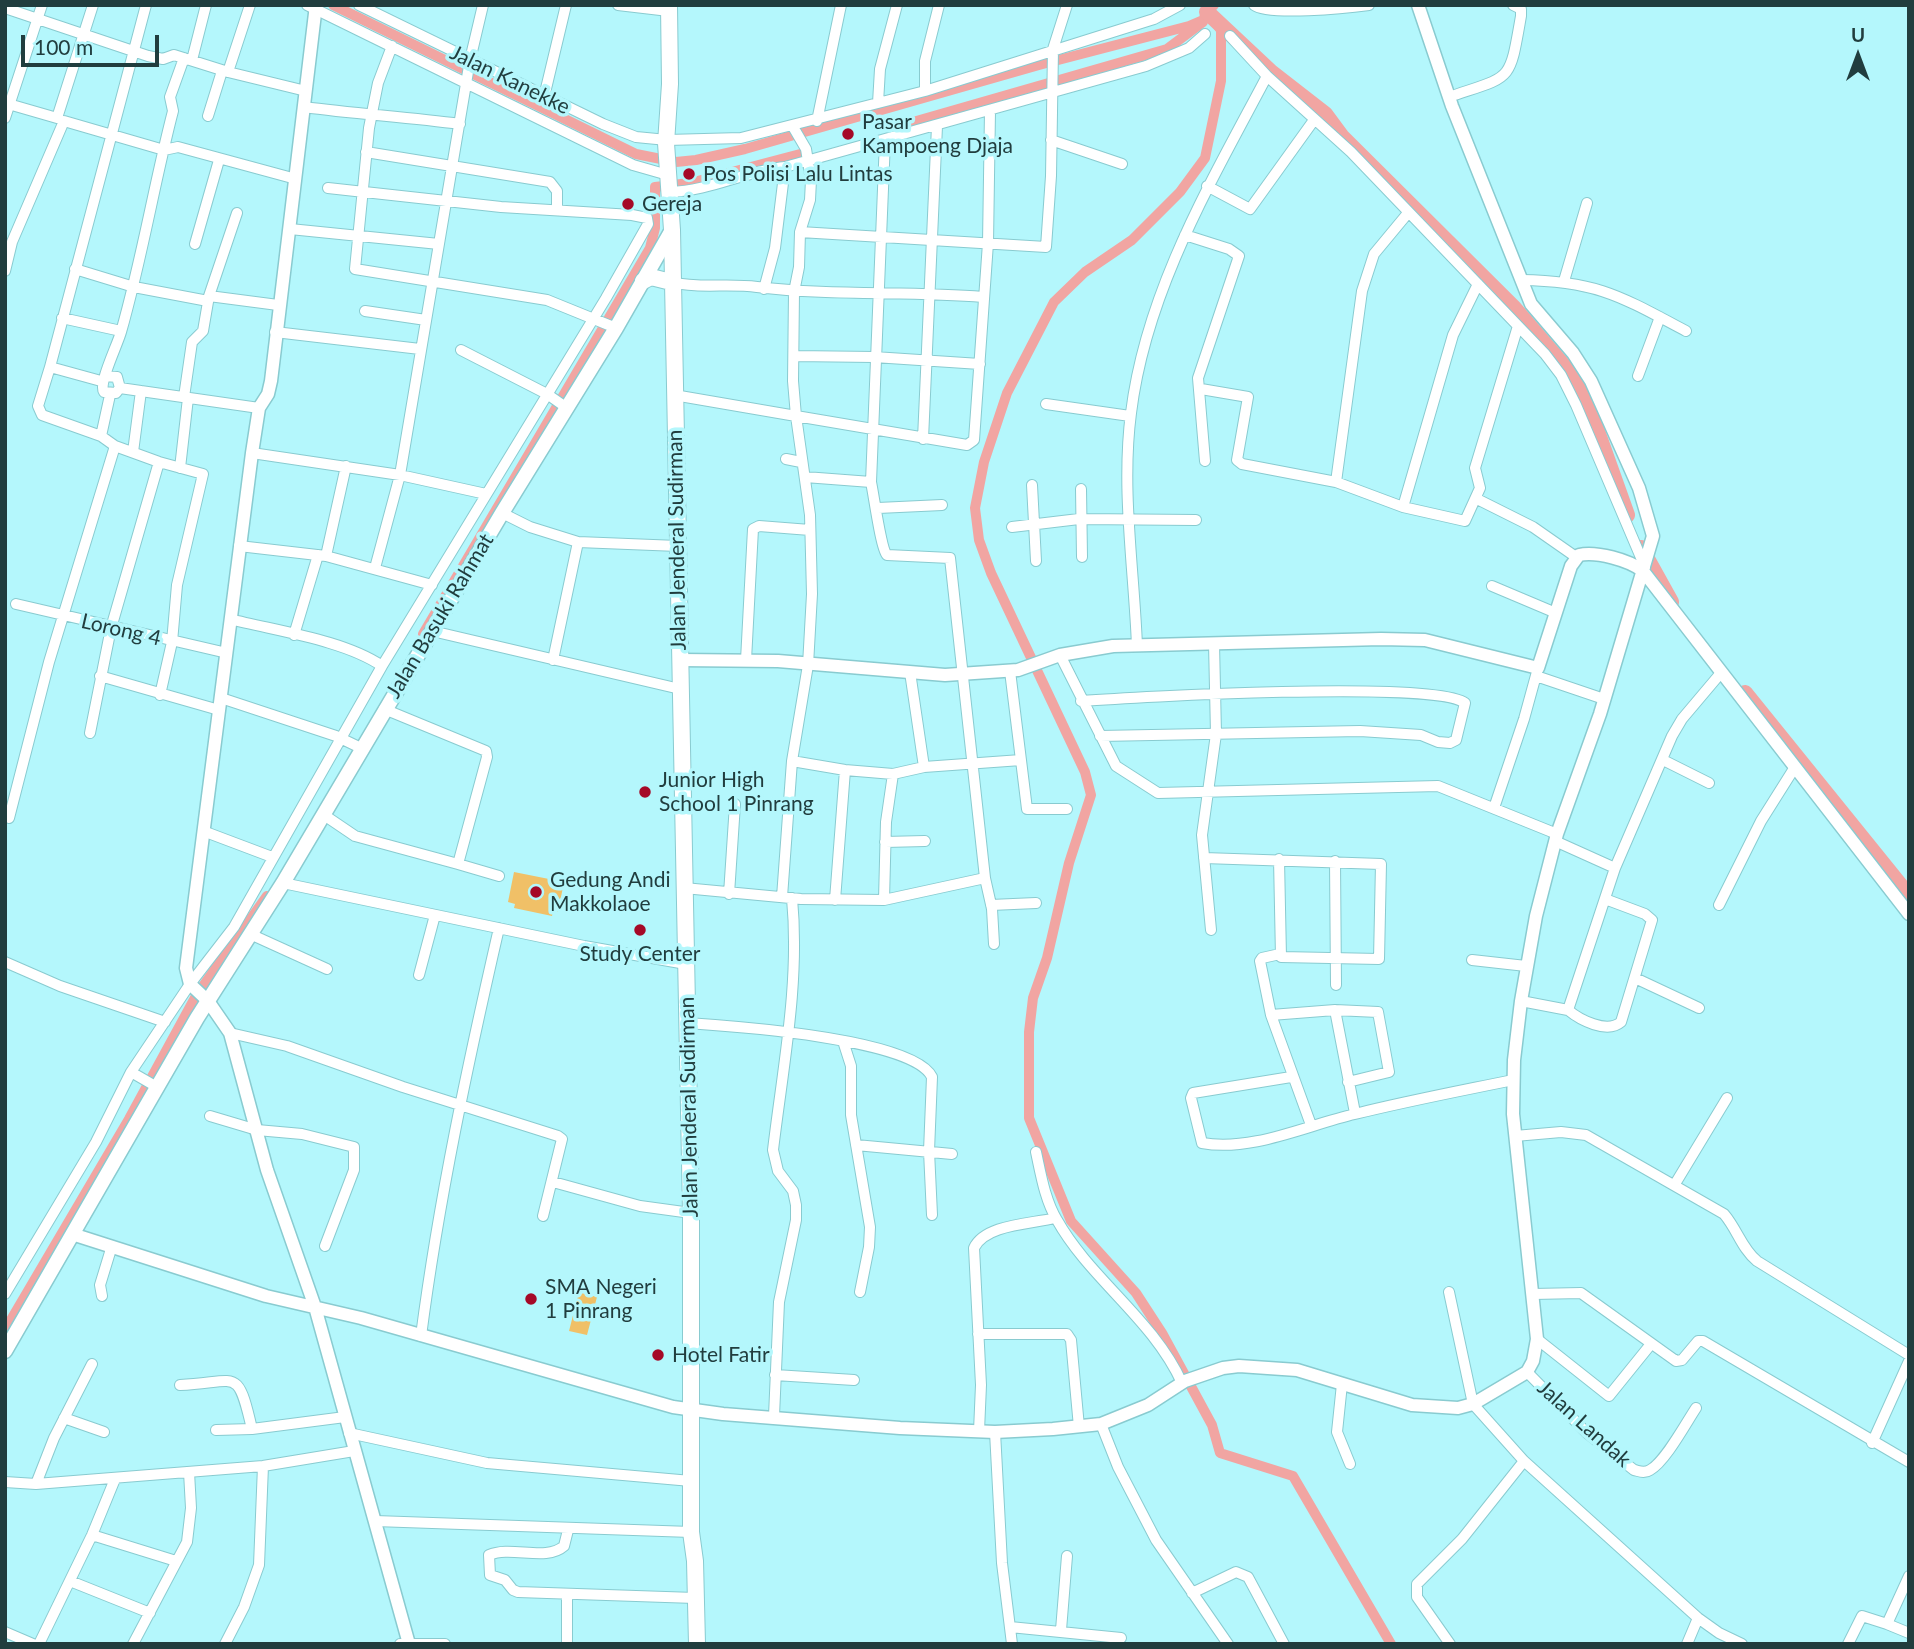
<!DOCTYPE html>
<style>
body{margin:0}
#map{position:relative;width:1914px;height:1649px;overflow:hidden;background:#b4f7fc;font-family:Lato,sans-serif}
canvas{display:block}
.frame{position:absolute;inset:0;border:7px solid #213d3e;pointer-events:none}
.north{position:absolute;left:1823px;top:21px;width:70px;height:70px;-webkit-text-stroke:5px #b4f7fc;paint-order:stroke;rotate:0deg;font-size:19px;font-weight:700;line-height:28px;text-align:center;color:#213d3e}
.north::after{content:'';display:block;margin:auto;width:24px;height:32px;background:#213d3e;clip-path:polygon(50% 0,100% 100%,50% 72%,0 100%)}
.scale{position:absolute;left:21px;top:35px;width:138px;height:32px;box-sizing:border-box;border:4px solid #213d3e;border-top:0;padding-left:9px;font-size:21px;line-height:24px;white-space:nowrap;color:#213d3e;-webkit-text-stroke:5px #b4f7fc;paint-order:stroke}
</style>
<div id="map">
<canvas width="1914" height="1649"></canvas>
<div class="frame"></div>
<div class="north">U</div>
<div class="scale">100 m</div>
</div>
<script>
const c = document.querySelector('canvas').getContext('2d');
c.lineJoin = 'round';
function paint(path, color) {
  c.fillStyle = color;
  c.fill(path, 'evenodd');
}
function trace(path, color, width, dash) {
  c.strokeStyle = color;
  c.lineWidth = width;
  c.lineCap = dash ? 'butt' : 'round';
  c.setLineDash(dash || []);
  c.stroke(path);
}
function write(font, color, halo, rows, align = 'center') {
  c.font = font + ' Lato,sans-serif';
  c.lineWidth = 7;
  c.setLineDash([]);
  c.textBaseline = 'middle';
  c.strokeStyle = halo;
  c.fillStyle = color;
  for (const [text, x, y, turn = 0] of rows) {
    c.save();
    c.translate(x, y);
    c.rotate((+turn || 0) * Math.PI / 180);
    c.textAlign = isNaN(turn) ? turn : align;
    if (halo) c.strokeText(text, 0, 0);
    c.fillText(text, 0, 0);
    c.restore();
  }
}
paint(new Path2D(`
 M514,872L564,882L558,912L553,911L552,916L514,908L515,904L508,902Z
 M579,1292L597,1297L587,1335L569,1331Z`), '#f0c067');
trace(new Path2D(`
 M333,5L636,154L676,162L696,160L745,149L1039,65L1189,26L1203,20L1207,12
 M1214,5L1207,12L1221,30V81L1205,158L1180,192L1132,240L1085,272L1054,302L1007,393L984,462L975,508L979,540L991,573L1085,772L1091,795L1069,863L1047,958L1033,998L1029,1032V1118L1071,1221L1136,1293L1162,1333L1212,1425L1220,1453L1293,1476L1391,1644
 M899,126L1167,49L1203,22
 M423,634L650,248L655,228V187L690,183L804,153
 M5,1330L129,1119L196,996L267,896`), '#f1a5a2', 10);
trace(new Path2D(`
 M1207,12L1271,72L1325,114L1342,137L1514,308L1581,386L1627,515
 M1641,548L1671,602
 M1745,693L1909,896`), '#f1a5a2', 16);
const minor = new Path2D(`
 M307,5L633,165L668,175
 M359,5L603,124L636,137L667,140L741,138L925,91L1154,19L1180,5
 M618,5L669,11
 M1254,5C1268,16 1347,8 1369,5
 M5,8L148,56L163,59L174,55L228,72L306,91
 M1230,36L1267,76
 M392,46L378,83L369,128L355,269L547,300L616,328
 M192,60L206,5
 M228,72L250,5
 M925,91V61L939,5
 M544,97L566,5
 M1449,97C1513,75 1509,84 1521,16V9L1513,5
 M5,103L57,118L93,5
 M878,103L880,69L897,5
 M304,107C356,114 408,117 460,124
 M208,116L222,71
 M5,118L42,5
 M817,121L841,5
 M792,125L806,149L811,180L810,200L800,232L799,267L794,292L793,381L796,416L967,445L974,440L988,243L990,111
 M1051,140L1122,164
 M366,152L550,182L557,191V210
 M1207,186L1250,209L1314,120
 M670,192C710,191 745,171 785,167L1146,66L1189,48L1205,34
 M290,229L439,244
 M800,232L1046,247L1051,176L1053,49L1067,5
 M1185,235L1229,249L1239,256L1198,378L1205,461
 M195,244L219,160
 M75,269L134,287L208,301
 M5,271L12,242L64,121L164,150L178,147L296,179
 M1521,280C1597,281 1620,296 1686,331
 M1564,281L1587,203
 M671,282C699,289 728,283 757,287C832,296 908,291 983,297
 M764,289L775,248L785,167
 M209,296L278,305
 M365,311L426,320
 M62,318L121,331
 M275,332L420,349
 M461,350L547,394L567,408
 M794,356L874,357L980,364
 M50,367L38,406L42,415L101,436L115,446L159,462L203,474L177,585L172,642L160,695
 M105,376L117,377L120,388L116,393L104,392C98,384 117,346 121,332C142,259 154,184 173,111L170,97L184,58
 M1638,376L1660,317
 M101,381L50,367L146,5
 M120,388L259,408
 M1201,389L1248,397L1237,460L1242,464L1336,482L1403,507L1465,521L1480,488L1475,468L1518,326
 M674,395L796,416L810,515L812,594L808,665L792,761L782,897
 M184,397L192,342L203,331L209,296L237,213
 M1046,404L1130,416
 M101,436L110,395
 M923,439L937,126
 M133,452L141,391
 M252,453L400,475L486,494
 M786,459L801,462
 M180,468L188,398
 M805,477L871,482
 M1336,482L1362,291L1374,254L1408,213
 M1032,485L1036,561
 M1081,489L1082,557
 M1477,499L1533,527L1576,557
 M1403,507L1453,335L1478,284
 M878,508L942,505
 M502,513L530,527L578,542L553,660
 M1012,527L1079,519L1196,520
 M578,542L678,546
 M239,546L326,556L432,585
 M326,556L346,466
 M375,568L400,475L470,60L483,5
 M1492,586L1556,613
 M16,604L227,653
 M230,619C276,631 344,640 382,666
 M432,631L680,689
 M294,635L318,555
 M1137,646C1134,569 1121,489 1131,413C1146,291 1211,182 1267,76L1351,152L1545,354L1561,375L1576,405L1645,567
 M1060,655L1116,766L1158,793L1438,786L1557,834
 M746,660L753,529L759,526L810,530
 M1010,671L1027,809H1067
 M910,672L924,767
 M100,676L219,710
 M1536,676L1604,699
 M221,698L336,736L363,749
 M1081,701C1134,697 1436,680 1465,703L1456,740L1450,743L1438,742L1421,735L1360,731L1100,736
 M384,709L486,751L487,757L458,864L499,876
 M90,733L111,628L159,462
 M1663,760L1709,783
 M792,761L845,770L893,774L924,767L1021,760
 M1494,808L1524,719L1538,668
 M324,815L355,836L458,864
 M9,818L49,662L115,446
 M203,831L272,857
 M1555,841L1615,868
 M885,842L925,841
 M1204,858L1381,864L1379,959L1281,957L1279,859
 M1335,861L1336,985
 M985,878L992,909L994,944
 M283,883L584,946L686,964
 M684,888L801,899L884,900L985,878L950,558L887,555C881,549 874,496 871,482L885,140
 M729,894L735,804
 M835,900L845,770
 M884,900L886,822L893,774
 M991,905L1036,903
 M1719,905L1761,821L1795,767
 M1211,930L1202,835L1216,734L1214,643
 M250,934L327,969
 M1280,954L1262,958L1260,961L1271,1015L1335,1010L1355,1113
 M1472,960L1526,966
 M5,962L60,986L165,1022
 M419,975L435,915
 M1635,978L1699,1008
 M1521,1001L1568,1010L1615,868L1672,736L1682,719L1720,674
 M1335,1010L1378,1012L1389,1072L1348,1082
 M1568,1010C1580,1020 1607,1034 1621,1022L1652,920L1645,914L1605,899
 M1271,1015L1311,1125
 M686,1023C730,1026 913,1038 932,1077L929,1151L932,1215
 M230,1033L287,1046L403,1087L558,1136L562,1139L543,1216
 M843,1041L851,1066V1115L870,1227L869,1247L860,1292
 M131,1072L157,1087
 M1291,1077L1193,1093L1191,1098L1202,1143C1252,1152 1307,1125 1355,1114C1407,1101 1460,1091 1513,1080
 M210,1116L257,1130L302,1134L354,1147V1170L325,1246
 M1515,1136L1561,1132L1586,1135L1724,1214C1737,1229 1742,1249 1757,1261L1909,1355
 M856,1145L952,1154
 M1036,1152C1041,1175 1045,1200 1057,1220C1090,1279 1153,1319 1182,1383
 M553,1182L640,1206L691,1213
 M1675,1184L1727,1098
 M1449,1292L1473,1404L1524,1461L1698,1618L1719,1633L1742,1644
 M5,1294L96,1142L131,1072L190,984L234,927L382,666L606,298L648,224L647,218L632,215L501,207L328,188
 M1533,1294L1581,1293L1676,1361L1682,1360L1698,1341H1703L1909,1462
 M102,1296L100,1285L111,1249
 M978,1334H1067L1071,1340L1079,1427
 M421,1336C439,1198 468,1063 499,928
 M1537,1339L1609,1396L1651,1344
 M1527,1372L1587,1433L1634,1470C1639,1471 1644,1474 1650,1470C1665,1462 1686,1423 1696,1408
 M775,1375L854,1380
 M1342,1384L1337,1432L1350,1464
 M180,1385C237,1383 237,1364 252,1429L345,1417
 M774,1416L779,1302L796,1220V1205L793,1191L778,1171L773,1150C783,1066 800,983 792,898
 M64,1418L104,1432
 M1101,1424L1118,1467L1156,1540L1228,1644
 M216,1430L252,1429
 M979,1431L981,1385L974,1248C985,1224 1032,1224 1055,1218
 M995,1432L1002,1563L1012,1644
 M349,1433L487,1463L691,1481
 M1872,1443L1909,1361
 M5,1482L36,1484L263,1466L354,1451
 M36,1484L54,1438L92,1364
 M375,1521L691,1532
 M568,1530L564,1546C546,1562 511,1545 489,1555L490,1575L505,1580L513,1590L518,1592L695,1598
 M92,1535L176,1561
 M70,1581L150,1613
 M1192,1593L1236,1572L1248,1577L1284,1644
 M1887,1624L1909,1633
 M1010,1627L1121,1638
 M1061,1630L1067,1556
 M5,1632L33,1644
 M39,1644L92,1535L115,1479
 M133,1644L187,1542L191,1508L189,1472
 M225,1644L244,1607L259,1565L263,1466
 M400,1644H445
 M567,1644V1595
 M1450,1644L1417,1597V1584L1462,1539L1524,1461
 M1687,1644L1698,1618
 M1848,1644L1862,1616L1887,1624L1909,1576`);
const tertiary = new Path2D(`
 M316,5L271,381L268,394L259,408L252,453L186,968L190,984L208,1001L230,1033L267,1170L315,1307L409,1644
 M680,660L778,661L945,675L1018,670L1060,655L1113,646L1381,639L1425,640L1538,668L1571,566L1579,555C1596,551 1629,560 1643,571L1909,914
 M72,1234L266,1296L361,1318L673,1407L723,1414L900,1428L995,1432L1053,1429L1101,1424L1148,1405L1185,1381L1223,1368L1239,1366L1297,1370L1412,1405L1458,1408L1473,1404L1527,1372L1533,1361L1537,1339L1513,1114L1514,1060L1521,1001L1536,916L1557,834L1600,714L1653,536L1639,488L1591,381L1573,353L1531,304L1452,106L1418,5`);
const secondary = new Path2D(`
 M5,1351L197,1018L283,883L502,513L616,328L672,230`);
const trunk = new Path2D(`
 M669,5L670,84L666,143L672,230L691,1213V1532L695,1561L697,1644
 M643,281L651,277L671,282`);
trace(minor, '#89cbd0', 12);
trace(tertiary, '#89cbd0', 15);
trace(secondary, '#89cbd0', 17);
trace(trunk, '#89cbd0', 18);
trace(minor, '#fff', 10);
trace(tertiary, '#fff', 12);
trace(secondary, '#fff', 14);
trace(trunk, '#fff', 16);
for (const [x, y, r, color] of [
 [848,134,7,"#a50927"],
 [689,174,7,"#a50927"],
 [628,204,7,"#a50927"],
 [645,792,7,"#a50927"],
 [536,892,7,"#a50927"],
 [640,930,7,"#a50927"],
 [531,1299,7,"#a50927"],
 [658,1355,7,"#a50927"]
]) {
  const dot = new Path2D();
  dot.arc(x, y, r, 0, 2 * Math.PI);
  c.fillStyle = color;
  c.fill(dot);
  trace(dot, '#b4f7fc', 2.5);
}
write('21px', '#213d3e', '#b4f7fc', [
 ["Jalan Kanekke",510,80,26],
 ["Jalan Jenderal Sudirman",677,540,-91],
 ["Jalan Basuki Rahmat",440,616,-59],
 ["Lorong 4",121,630,13],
 ["Jalan Jenderal Sudirman",689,1107,-91],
 ["Jalan Landak",1584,1424,42]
]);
write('21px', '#213d3e', '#b4f7fc', [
 ["Pasar",862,122],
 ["Kampoeng Djaja",862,146],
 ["Pos Polisi Lalu Lintas",703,174],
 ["Gereja",642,204],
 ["Junior High",659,780],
 ["School 1 Pinrang",659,804],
 ["Gedung Andi",550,880],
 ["Makkolaoe",550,904],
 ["Study Center",640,954,"center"],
 ["SMA Negeri",545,1287],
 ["1 Pinrang",545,1311],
 ["Hotel Fatir",672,1355]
], 'left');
</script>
